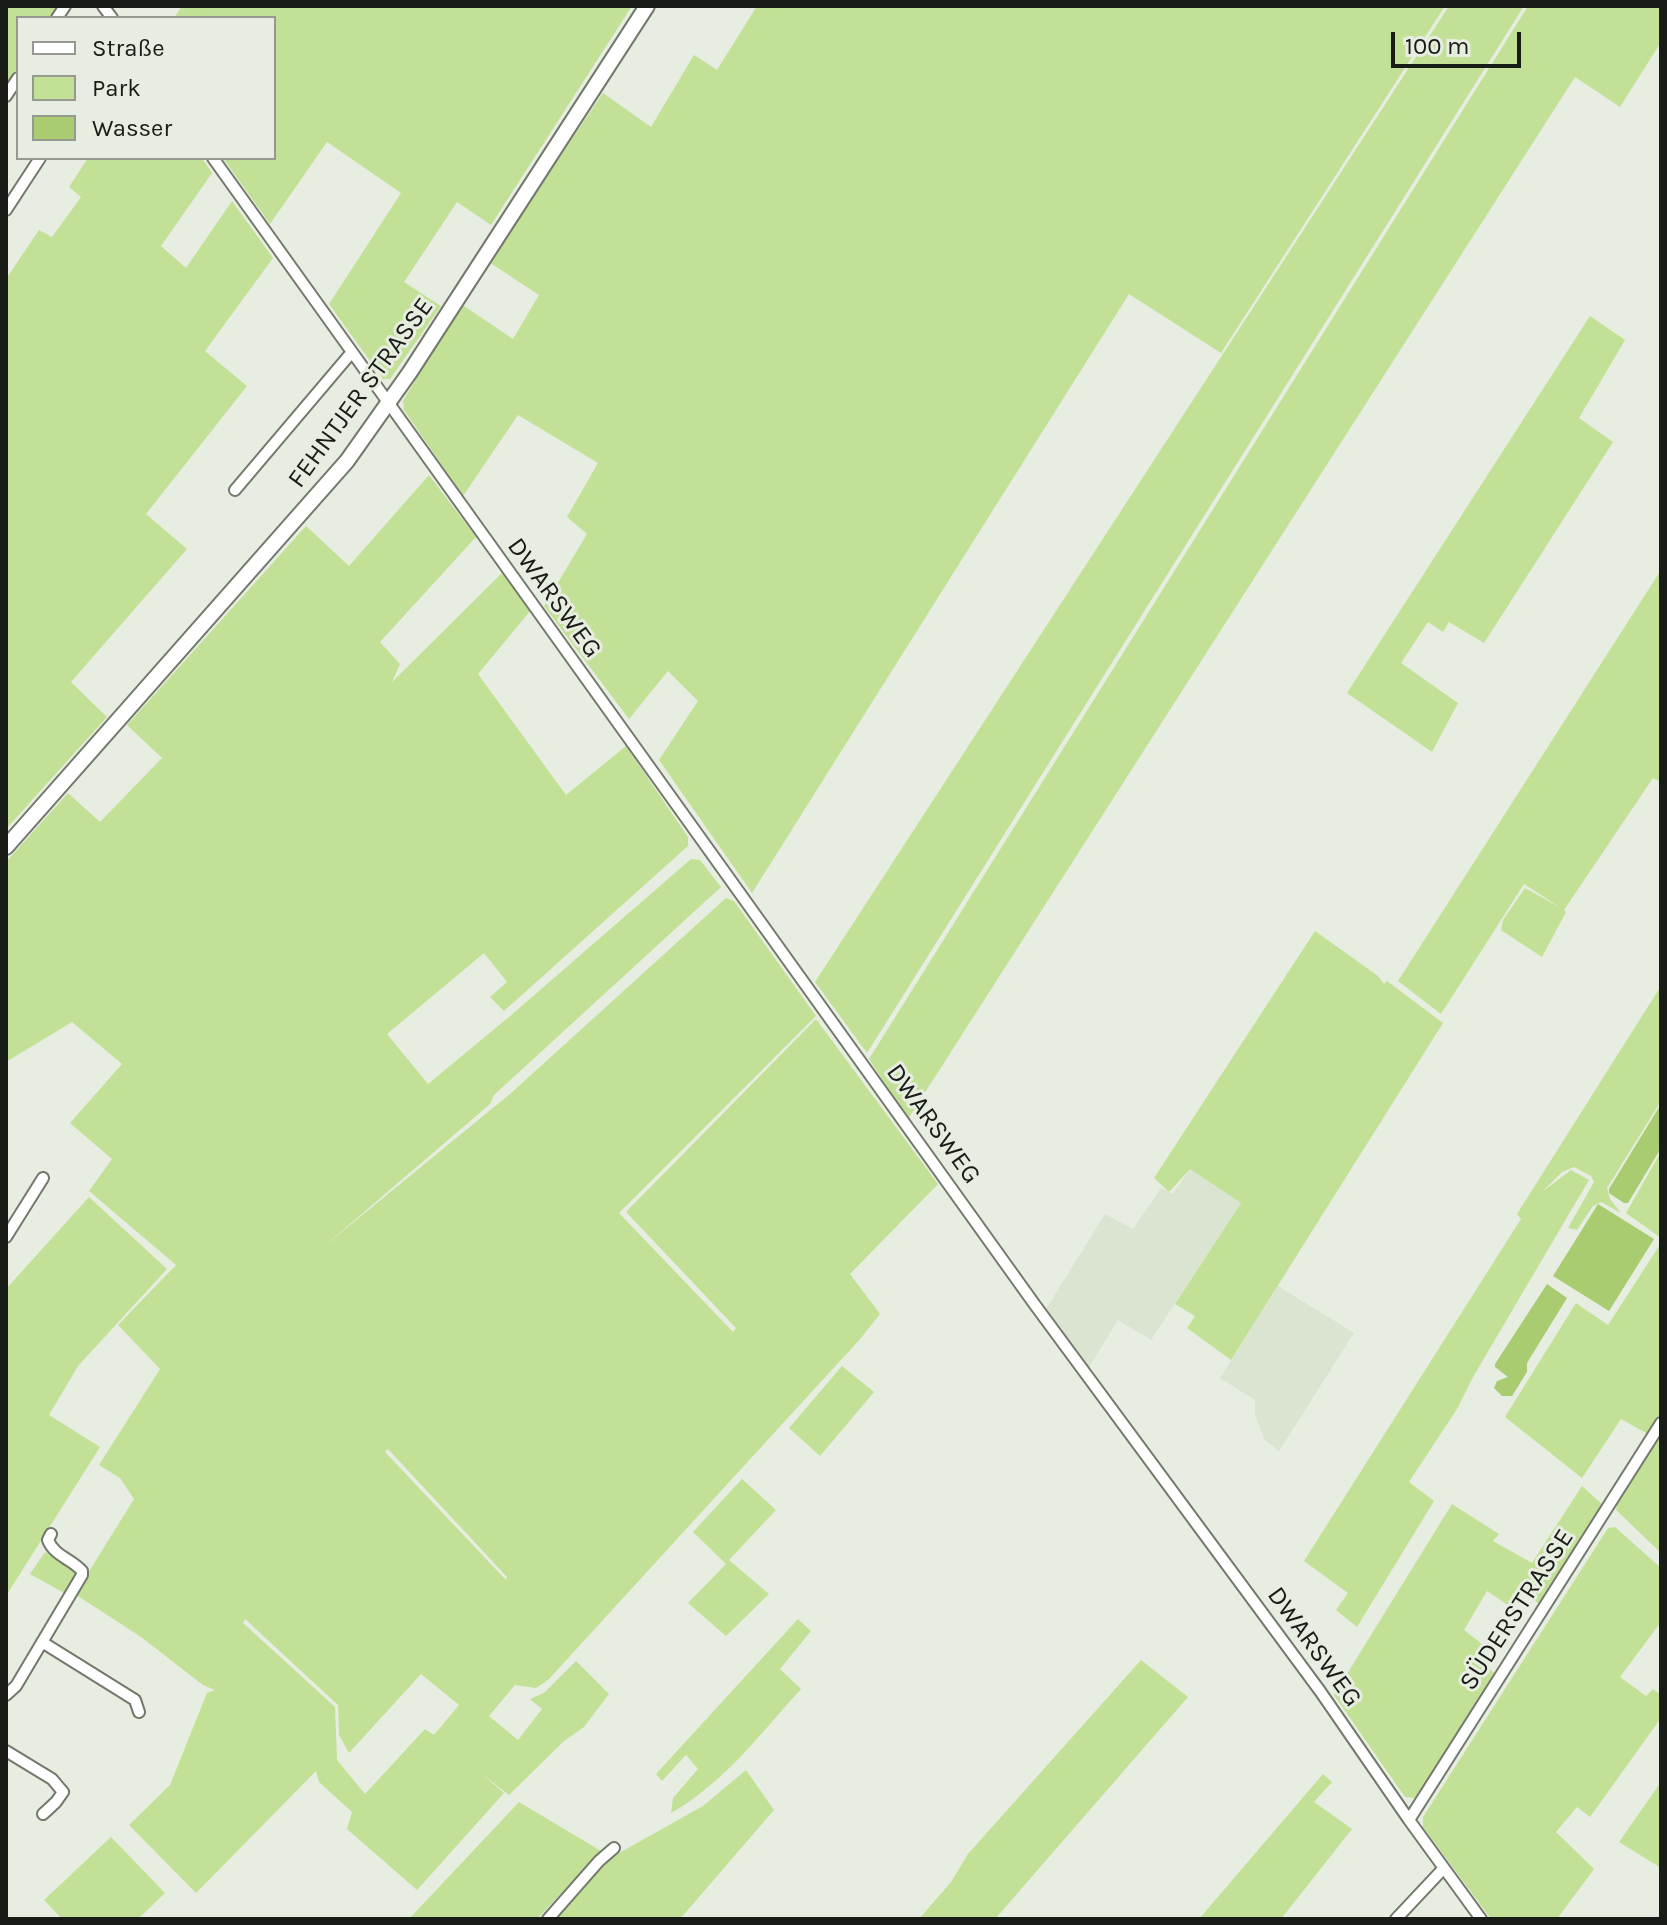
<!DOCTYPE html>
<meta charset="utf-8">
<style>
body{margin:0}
#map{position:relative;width:1667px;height:1925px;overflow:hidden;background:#e7ede0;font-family:Karla,sans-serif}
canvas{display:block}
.frame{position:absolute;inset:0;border:8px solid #191b17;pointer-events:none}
.legend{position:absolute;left:16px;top:16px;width:260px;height:144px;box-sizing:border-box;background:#e7ede0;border:2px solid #959990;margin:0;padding:10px 14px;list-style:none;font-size:24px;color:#191b17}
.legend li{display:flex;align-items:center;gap:16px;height:40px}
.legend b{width:40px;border:2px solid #959990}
.scale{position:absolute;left:1391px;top:32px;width:130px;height:36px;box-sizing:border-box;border:4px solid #191b17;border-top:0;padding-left:10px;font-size:24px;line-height:28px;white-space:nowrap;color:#191b17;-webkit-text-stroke:6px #e7ede0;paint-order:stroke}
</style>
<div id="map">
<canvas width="1667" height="1925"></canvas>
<div class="frame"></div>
<ul class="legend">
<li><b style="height:10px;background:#fff"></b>Straße</li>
<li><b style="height:22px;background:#c2e196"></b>Park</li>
<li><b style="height:22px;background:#a9cc71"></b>Wasser</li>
</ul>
<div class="scale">100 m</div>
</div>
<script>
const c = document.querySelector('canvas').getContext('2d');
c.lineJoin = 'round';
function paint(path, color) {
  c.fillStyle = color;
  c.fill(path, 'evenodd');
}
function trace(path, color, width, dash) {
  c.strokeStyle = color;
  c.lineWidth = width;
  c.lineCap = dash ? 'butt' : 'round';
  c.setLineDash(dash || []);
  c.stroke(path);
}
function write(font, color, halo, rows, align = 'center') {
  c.font = font + ' Karla,sans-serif';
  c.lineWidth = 6;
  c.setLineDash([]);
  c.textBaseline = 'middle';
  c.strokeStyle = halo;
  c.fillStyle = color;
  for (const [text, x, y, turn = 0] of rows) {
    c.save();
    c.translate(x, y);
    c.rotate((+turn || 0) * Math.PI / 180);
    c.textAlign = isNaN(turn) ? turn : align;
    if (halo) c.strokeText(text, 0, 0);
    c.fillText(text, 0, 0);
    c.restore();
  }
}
paint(new Path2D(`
 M1190,1169L1241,1203L1151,1340L1118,1320L1088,1369L1046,1309L1105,1214L1133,1229L1161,1188L1173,1194Z
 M1278,1286L1354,1333L1279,1451L1265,1440L1255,1416V1400L1220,1378Z`), '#dbe4d0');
paint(new Path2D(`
 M6,6H58L50,18H18V67L6,85Z
 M182,6H632L491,225L457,202L404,282L441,306L390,379H383L329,304L401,193L327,142L270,224L223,158H274V18H174Z
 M757,6H1445L1221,353L1129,294L752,893L659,760L698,701L668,671L629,719L544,606L587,534L567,517L598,463L518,415L463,496L404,410L403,401L461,304L513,339L539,295L489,262L603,93L651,127L694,55L717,70Z
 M1449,6H1524L867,1053L815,982Z
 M1528,6H1661V42L1620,107L1575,77L908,1119L869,1059Z
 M88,158H202L212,173L161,246L186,268L232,201L273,258L205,351L247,386L146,514L187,549L71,682L107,717L6,829V279L39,230L52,237L81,197L69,187Z
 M1590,316L1625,340L1579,418L1613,442L1484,643L1449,622L1443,632L1428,622L1401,663L1458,703L1432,752L1347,693Z
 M429,475L476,537L380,642L400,664L392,682L502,573L531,610L478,674L566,795L626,746L688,837V846L504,1011L490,997L507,982L484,953L387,1034L428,1084L509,1017L691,859L700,860L721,887L494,1095L490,1104L322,1248L510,1094L726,898L734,901L816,1016L619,1213L733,1332L736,1328L626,1212L816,1019L938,1184L850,1274L880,1314L861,1338L548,1680L536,1688L515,1685L489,1716L518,1740L542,1709L530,1699L544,1693L576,1661L609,1694L584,1727L564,1741L509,1795L482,1774L504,1793L417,1890L347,1829L352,1812L319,1782L316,1771L196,1893L129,1825L170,1785L207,1693L215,1690L203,1685L141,1637L75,1594L134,1499L120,1478L99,1465L160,1369L118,1325L176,1265L89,1191L112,1159L70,1123L122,1064L72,1022L6,1062V862L68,793L100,822L162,758L127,725L306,526L349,566ZM388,1449L507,1577L506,1580L385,1452ZM245,1619L338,1705L339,1735L349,1753L421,1674L459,1705L434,1735L425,1729L365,1794L337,1760L335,1707L243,1623Z
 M1661,570V782L1653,778L1564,910L1566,912L1542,957L1501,930L1503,920L1525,888L1561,908L1524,884L1441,1014L1398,981Z
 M1315,931L1378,976L1384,984L1387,981L1443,1023L1231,1360L1187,1328L1195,1316L1175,1304L1241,1203L1190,1169L1169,1192L1154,1178Z
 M1661,986V1101L1607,1188L1610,1199L1621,1213L1601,1202L1593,1206L1577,1230L1568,1228L1594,1182L1591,1176L1574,1167L1562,1172L1542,1192L1571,1170L1589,1180L1473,1377L1457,1409L1409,1482L1434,1501L1357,1627L1336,1610L1348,1593L1304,1561L1521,1219L1517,1214Z
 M1661,1152V1238L1626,1213Z
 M89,1197L167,1269L78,1366L49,1415L100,1447L6,1596V1289Z
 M1661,1243V1414L1648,1434L1621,1419L1582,1478L1505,1417L1576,1303L1608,1325Z
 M842,1366L874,1392L820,1456L789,1428Z
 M1661,1432V1553L1616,1510L1617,1505Z
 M742,1479L776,1510L729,1560L769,1594L726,1636L688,1603L726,1564L693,1532Z
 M1582,1486L1604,1506L1540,1604L1518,1591L1508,1605L1487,1591L1464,1630L1482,1644L1475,1658L1496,1674L1415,1798L1405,1797L1334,1695L1452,1504L1499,1534L1493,1541L1532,1563Z
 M1615,1527L1661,1568V1622L1620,1677L1646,1696L1653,1689L1661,1695V1718L1590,1817L1577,1807L1556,1832L1594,1869L1557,1919H1491L1423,1827V1817L1608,1528Z
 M45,1552L80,1574L66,1594L30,1574Z
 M798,1619L811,1631L780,1669L801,1689C760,1734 724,1783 671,1813L673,1798L698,1769L686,1755L662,1781L656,1774Z
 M1141,1660L1188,1697L995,1919H919L951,1882L968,1854Z
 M746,1770L774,1810L680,1919H552L612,1857L703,1806Z
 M1323,1774L1332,1782L1314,1802L1352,1829L1281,1919H1199Z
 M1661,1782V1868L1619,1842Z
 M519,1802L601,1851L537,1919H409Z
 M111,1837L165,1893L138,1919H62L44,1900Z`), '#c2e196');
paint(new Path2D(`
 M1661,1104V1148L1628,1203H1624L1609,1193V1189Z
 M1598,1204L1654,1239L1609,1311L1553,1276Z
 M1547,1284L1567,1298L1527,1363V1372L1512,1396H1502L1494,1388L1497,1381L1508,1377L1495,1367V1364Z`), '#a9cc71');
const street = new Path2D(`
 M103,6L112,18
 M57,18L65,6
 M6,96L18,78
 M213,158L1035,1305L1320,1691L1409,1820L1481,1919
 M6,210L40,158
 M235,490L352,352
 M6,1237L43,1178
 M42,1642L135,1700L139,1712
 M6,1695L16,1686L82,1575V1571C72,1559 54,1556 48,1540L51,1534
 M6,1751L52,1779L63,1792L56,1802L43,1814
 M1409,1820L1661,1423
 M548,1919L599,1861L614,1848
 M1396,1919L1443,1869`);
const secondary = new Path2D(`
 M6,847L347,461L410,372L647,6`);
trace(street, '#73786d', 14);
trace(secondary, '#73786d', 18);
trace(street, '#fff', 10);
trace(secondary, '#fff', 14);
write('26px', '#191b17', '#e7ede0', [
 ["FEHNTJER STRASSE",361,393,-54],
 ["DWARSWEG",554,598,54],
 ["DWARSWEG",933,1124,54],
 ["SÜDERSTRASSE",1517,1610,-57],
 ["DWARSWEG",1314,1647,54]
]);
</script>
